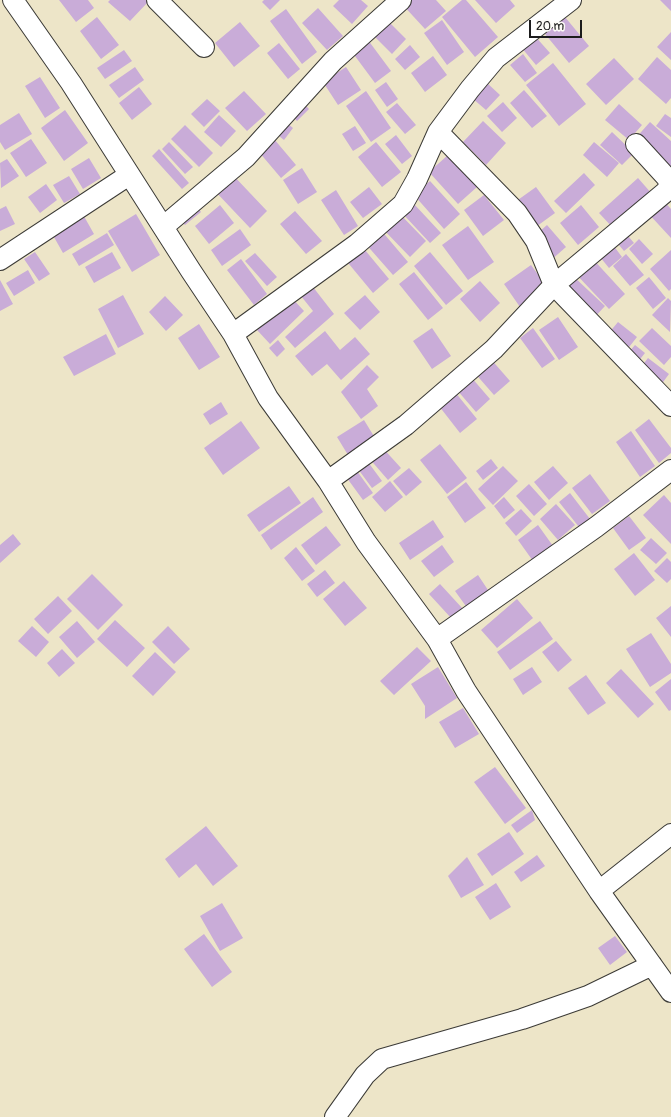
<!DOCTYPE html>
<style>
body{margin:0}
#map{position:relative;width:671px;height:1117px;overflow:hidden;background:#ede5c8;font-family:Pangolin,sans-serif}
canvas{display:block}
.scale{position:absolute;left:529px;top:20px;width:53px;height:18px;box-sizing:border-box;border:2px solid #1c1c1c;border-top:0;padding-left:5px;font-size:12px;line-height:14px;white-space:nowrap;color:#1c1c1c;-webkit-text-stroke:3px #fdfcf7;paint-order:stroke}
</style>
<div id="map">
<canvas width="671" height="1117"></canvas>
<div class="scale">20 m</div>
</div>
<script>
const c = document.querySelector('canvas').getContext('2d');
c.lineJoin = 'round';
function paint(path, color) {
  c.fillStyle = color;
  c.fill(path, 'evenodd');
}
function trace(path, color, width, dash) {
  c.strokeStyle = color;
  c.lineWidth = width;
  c.lineCap = dash ? 'butt' : 'round';
  c.setLineDash(dash || []);
  c.stroke(path);
}
paint(new Path2D(`
 M59,0H88L94,8L76,22Z
 M110,0H146L148,2L130,21L108,2Z
 M264,0H280L270,10L262,2Z
 M339,0H361L368,6L352,24L333,6Z
 M404,0H436L446,11L425,29L401,3Z
 M462,0H466L498,37L475,57L442,17Z
 M475,0H510L515,6L496,23Z
 M660,0H671V11Z
 M318,8L343,36L327,50L302,23Z
 M286,9L317,52L302,64L270,21Z
 M97,17L119,45L101,59L80,31Z
 M565,17L589,46L569,63L545,34Z
 M385,18L406,39L392,54L371,33Z
 M442,20L464,52L447,65L424,33Z
 M240,22L260,46L234,67L215,43Z
 M671,32V60L657,47Z
 M534,35L550,53L536,65L521,47Z
 M368,40L391,71L375,83L352,52Z
 M279,43L300,69L288,79L267,53Z
 M410,45L420,57L405,70L395,59Z
 M124,50L132,61L105,79L97,68Z
 M523,54L537,73L525,82L510,65Z
 M433,56L447,75L425,92L411,73Z
 M657,57L671,70V98L666,104L638,79Z
 M614,58L634,79L606,105L586,84Z
 M553,63L586,104L559,126L526,85Z
 M135,67L144,80L119,98L109,85Z
 M346,67L361,90L338,105L323,82Z
 M40,77L60,108L45,118L25,86Z
 M386,82L398,99L387,107L375,90Z
 M486,82L500,95L486,110L472,98Z
 M139,87L152,104L132,120L119,103Z
 M524,90L547,116L532,128L510,103Z
 M244,91L266,114L247,131L225,108Z
 M366,91L391,128L371,142L346,106Z
 M207,99L220,111L204,127L191,114Z
 M301,101L309,109L297,121L289,112Z
 M503,102L517,118L502,132L487,116Z
 M397,103L416,125L405,134L386,112Z
 M619,104L642,125L629,140L605,120Z
 M65,110L88,143L64,161L41,128Z
 M19,113L32,134L5,150L0,142V125Z
 M665,114L671,118V137L656,126Z
 M219,115L236,131L221,147L204,132Z
 M283,120L293,128L284,140L274,132Z
 M483,121L506,143L486,165L463,142Z
 M650,122L671,141V173L634,140Z
 M185,125L213,153L199,167L171,139Z
 M355,126L366,143L353,151L342,134Z
 M612,132L634,153L622,165L600,145Z
 M396,135L412,156L402,164L385,144Z
 M31,139L47,163L26,177L10,153Z
 M274,139L296,165L281,178L259,152Z
 M169,142L193,167L185,174L162,149Z
 M376,142L401,172L382,187L358,157Z
 M594,142L619,163L607,177L583,155Z
 M159,149L189,183L182,189L152,156Z
 M448,155L477,187L458,204L429,172Z
 M89,158L101,178L83,189L71,169Z
 M7,159L19,176L1,188L0,163Z
 M302,168L317,192L298,204L283,180Z
 M231,173L267,211L250,228L214,190Z
 M584,173L595,185L566,213L554,201Z
 M69,176L80,194L64,203L53,185Z
 M638,178L652,194L614,229L599,213Z
 M430,181L460,214L444,229L414,195Z
 M46,184L57,200L40,213L28,197Z
 M369,187L382,204L363,218L350,202Z
 M536,187L555,213L533,229L515,202Z
 M336,190L358,226L344,235L321,200Z
 M484,195L504,220L483,236L464,210Z
 M661,198L671,209V238L647,212Z
 M194,203L201,212L185,225L178,217Z
 M414,204L441,233L430,243L403,214Z
 M220,205L234,223L209,244L195,226Z
 M581,205L599,227L578,245L560,223Z
 M6,206L15,224L0,231V209Z
 M81,211L94,234L63,253L50,230Z
 M295,211L322,241L306,254L280,224Z
 M397,211L426,241L410,257L381,227Z
 M136,214L160,255L132,272L108,231Z
 M547,225L566,247L550,261L531,239Z
 M468,226L494,262L468,280L442,245Z
 M240,229L251,245L222,266L211,250Z
 M380,229L408,262L393,275L364,242Z
 M623,230L634,243L624,251L613,238Z
 M107,233L114,245L79,266L72,254Z
 M639,239L653,254L642,264L629,249Z
 M610,241L622,257L609,268L596,252Z
 M360,244L389,279L373,293L344,258Z
 M671,250V289L669,291L650,269Z
 M35,252L50,274L39,281L24,259Z
 M112,252L121,268L94,283L85,267Z
 M430,252L463,291L446,305L414,266Z
 M255,253L277,277L267,286L245,261Z
 M626,254L644,275L630,286L613,266Z
 M591,257L625,294L609,309L574,272Z
 M241,259L267,294L254,305L227,270Z
 M531,265L548,288L520,307L504,284Z
 M28,270L35,283L14,296L6,283Z
 M414,272L443,308L428,320L399,284Z
 M572,275L605,306L592,320L559,289Z
 M649,277L666,298L653,309L636,288Z
 M0,280L13,304L0,311Z
 M480,281L500,303L480,322L460,299Z
 M313,287L334,314L295,348L285,337L313,311L301,296Z
 M123,295L144,334L118,348L98,309Z
 M365,295L380,312L360,330L344,313Z
 M165,296L183,315L166,331L149,312Z
 M291,297L304,311L270,344L257,330Z
 M668,298L671,301L670,332L652,315Z
 M558,317L578,347L559,360L539,330Z
 M618,322L637,337L622,356L603,340Z
 M199,324L220,357L199,370L178,338Z
 M432,328L451,356L432,369L413,341Z
 M533,328L555,359L542,368L520,338Z
 M652,328L671,346V357L664,365L639,341Z
 M325,331L340,350L355,337L370,354L341,380L327,364L312,376L295,356Z
 M106,334L116,354L74,376L63,357Z
 M278,340L285,349L277,357L269,348Z
 M635,345L645,353L633,368L622,360Z
 M489,357L510,381L494,395L473,371Z
 M648,358L669,374L658,389L637,372Z
 M367,365L379,377L367,389L378,406L361,419L341,392Z
 M471,377L490,399L476,412L457,390Z
 M455,392L477,419L460,433L439,406Z
 M221,402L228,414L210,425L203,414Z
 M649,419L671,448V453L659,463L635,430Z
 M364,420L375,438L348,455L337,437Z
 M241,421L260,448L223,475L204,448Z
 M631,431L655,466L640,477L616,442Z
 M440,444L467,478L447,494L420,460Z
 M381,446L401,468L388,480L368,457Z
 M491,459L498,468L483,480L476,471Z
 M368,462L382,481L372,488L358,469Z
 M503,466L518,481L493,505L478,489Z
 M553,466L568,483L549,500L534,482Z
 M354,467L373,493L363,500L344,474Z
 M409,468L422,482L406,496L393,481Z
 M590,474L610,501L592,514L572,488Z
 M390,481L403,497L385,512L372,497Z
 M466,482L486,508L465,523L447,497Z
 M529,484L547,504L534,516L516,496Z
 M289,486L301,503L259,532L247,515Z
 M570,493L590,519L579,527L559,502Z
 M664,495L671,503V544L643,515Z
 M313,497L323,512L271,550L261,535Z
 M504,497L515,510L504,519L494,506Z
 M556,504L575,525L558,540L540,519Z
 M521,509L532,521L516,536L505,523Z
 M629,516L646,538L629,550L613,528Z
 M433,520L444,537L410,560L399,543Z
 M538,525L553,546L533,561L518,540Z
 M326,526L341,545L316,565L301,545Z
 M13,534L21,544L0,563V545Z
 M651,538L667,553L656,564L640,550Z
 M442,545L454,562L434,577L421,561Z
 M296,547L315,571L302,581L284,558Z
 M634,553L655,580L635,596L614,569Z
 M667,558L671,562V579L667,583L654,571Z
 M325,570L335,583L317,597L307,584Z
 M92,574L123,605L98,630L67,599Z
 M478,575L490,593L468,609L455,591Z
 M344,581L367,608L345,626L323,599Z
 M440,584L463,609L452,619L429,594Z
 M58,596L72,611L48,634L34,619Z
 M517,599L533,618L497,648L481,630Z
 M671,606V637L656,618Z
 M115,620L145,648L127,667L97,639Z
 M77,621L95,642L77,658L59,637Z
 M540,621L553,639L510,670L497,652Z
 M32,626L49,642L36,657L18,641Z
 M168,626L190,649L174,664L152,642Z
 M651,633L671,664V673L650,687L626,649Z
 M556,641L572,660L558,672L542,652Z
 M417,647L431,661L394,695L380,681Z
 M62,649L75,663L59,677L47,663Z
 M155,652L176,672L153,696L132,676Z
 M438,667L457,698L425,719V706L411,684Z
 M532,667L542,682L523,695L513,679Z
 M621,669L654,704L638,718L606,683Z
 M586,675L606,703L588,715L568,688Z
 M671,679V710L669,711L655,692Z
 M463,708L479,734L455,748L439,722Z
 M495,767L526,808L505,824L474,782Z
 M532,810L535,820L517,833L511,825Z
 M206,826L238,866L213,886L196,864L179,878L165,859Z
 M509,832L524,854L492,876L477,854Z
 M537,855L545,866L521,882L514,872Z
 M467,857L484,885L461,898L448,876Z
 M496,883L511,907L490,920L475,897Z
 M222,903L243,938L220,951L200,916Z
 M204,934L232,972L212,987L184,949Z
 M615,936L627,952L610,965L598,948Z`), '#c9acd8');
const minor = new Path2D(`
 M13,0L71,83L191,271L233,334L268,398L328,481L366,542L437,639L466,691L599,891L671,992
 M157,0L204,47
 M438,132L517,213L536,241L554,285L669,189L668,179L636,144
 M163,227L246,157L333,61L401,0
 M0,260L129,175
 M233,334L357,244L403,204L417,179L438,132L470,89L496,58L571,0
 M328,481L406,425L494,349L554,285L671,406
 M437,639L596,527L671,470
 M599,891L671,834
 M335,1117L365,1075L382,1059L522,1019L588,996L652,965`);
trace(minor, '#3b3a36', 22);
trace(minor, '#fff', 20);
</script>
